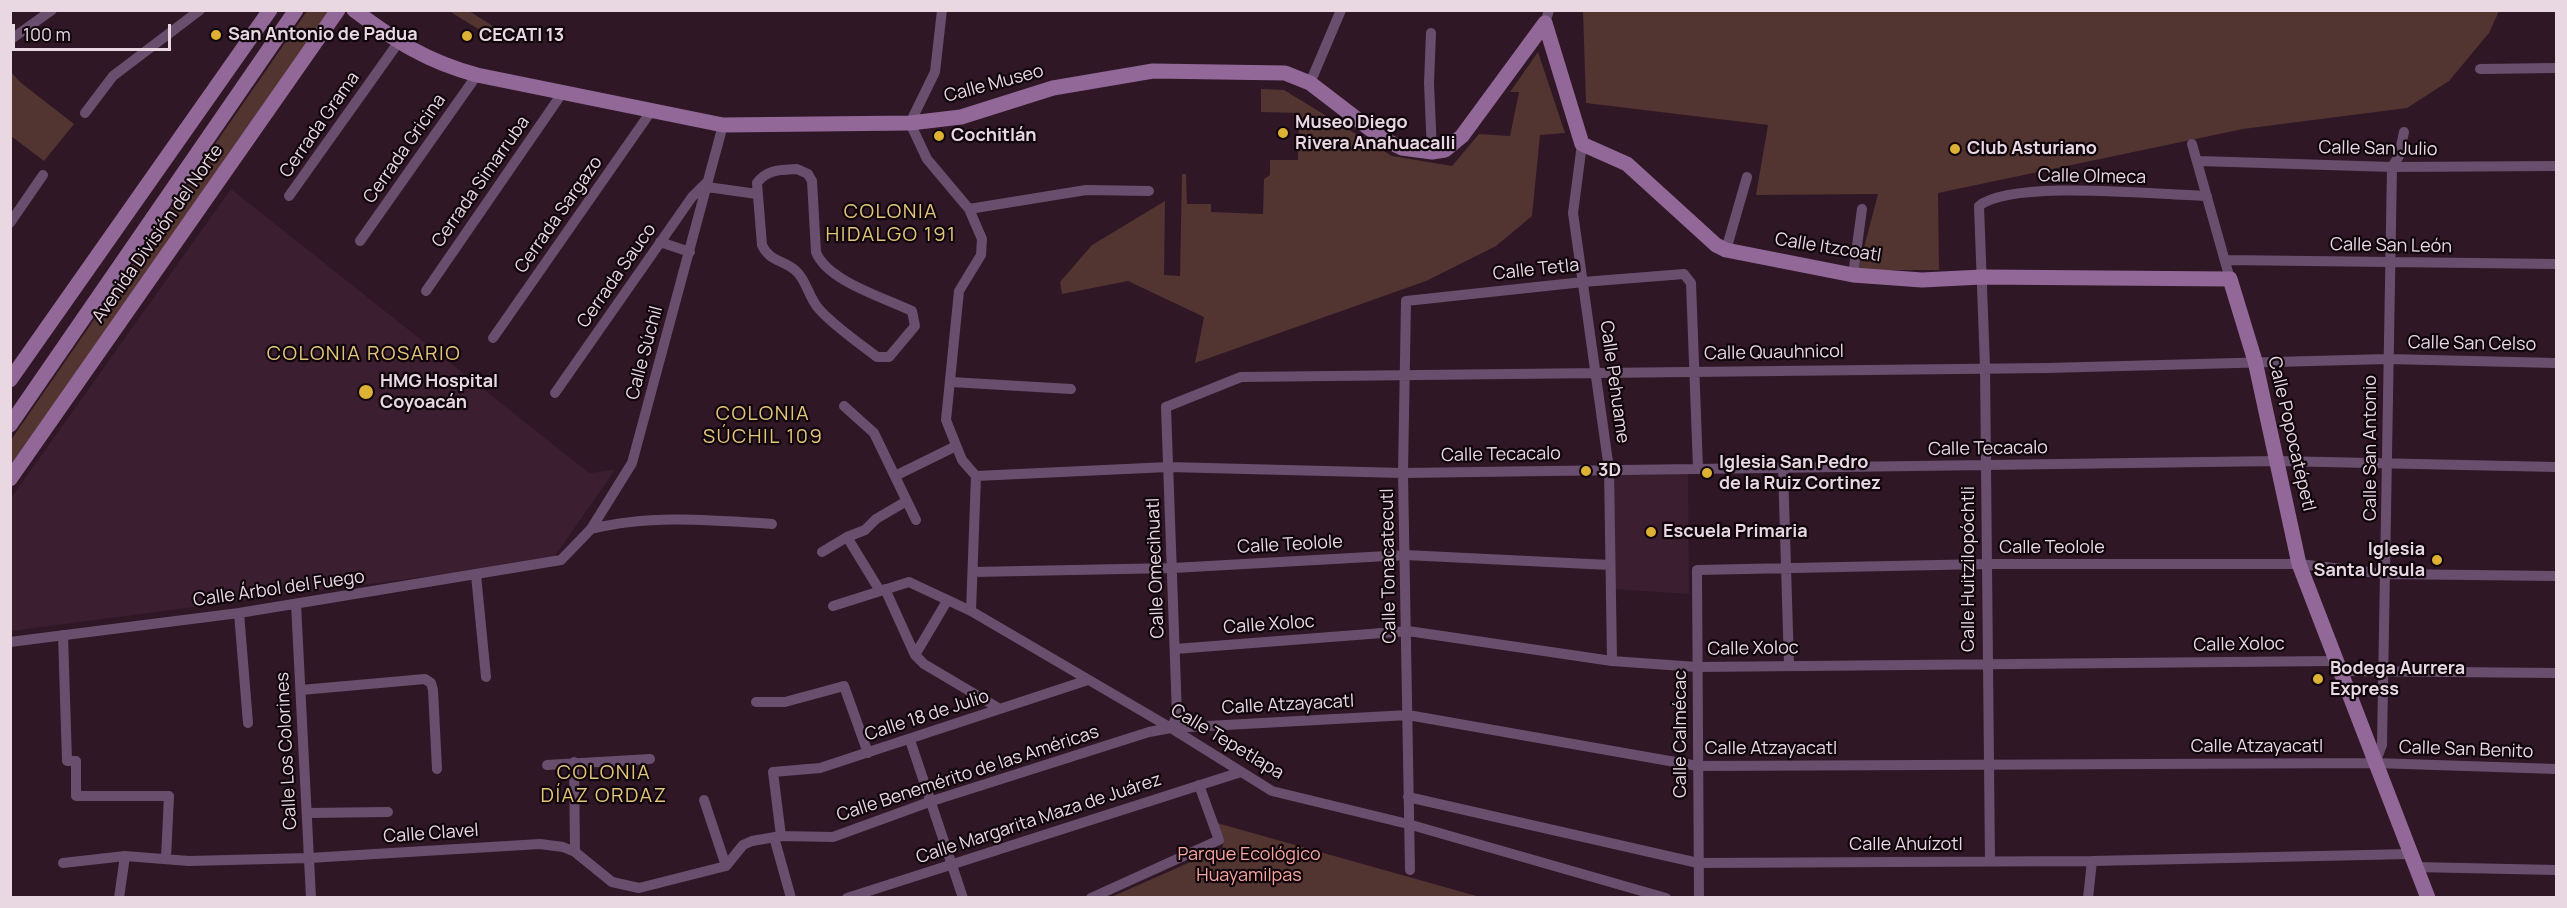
<!DOCTYPE html>
<meta charset="utf-8">
<style>
body{margin:0}
#map{position:relative;width:2567px;height:908px;overflow:hidden;background:#2f1726;font-family:Manrope,sans-serif}
canvas{display:block}
.frame{position:absolute;inset:0;border:12px solid #e9d8e2;pointer-events:none}
.scale{position:absolute;left:12px;top:24px;width:159px;height:27px;box-sizing:border-box;border:3px solid #e9d8e2;border-top:0;padding-left:8px;font-size:18px;line-height:21px;white-space:nowrap;color:#e9d8e2;-webkit-text-stroke:4px #10060c;paint-order:stroke}
</style>
<div id="map">
<canvas width="2567" height="908"></canvas>
<div class="frame"></div>
<div class="scale">100 m</div>
</div>
<script>
const c = document.querySelector('canvas').getContext('2d');
c.lineJoin = 'round';
function paint(path, color) {
  c.fillStyle = color;
  c.fill(path, 'evenodd');
}
function trace(path, color, width, dash) {
  c.strokeStyle = color;
  c.lineWidth = width;
  c.lineCap = dash ? 'butt' : 'round';
  c.setLineDash(dash || []);
  c.stroke(path);
}
function write(font, color, halo, rows, align = 'center') {
  c.font = font + ' Manrope,sans-serif';
  c.lineWidth = 4.5;
  c.setLineDash([]);
  c.textBaseline = 'middle';
  c.strokeStyle = halo;
  c.fillStyle = color;
  for (const [text, x, y, turn = 0] of rows) {
    c.save();
    c.translate(x, y);
    c.rotate((+turn || 0) * Math.PI / 180);
    c.textAlign = isNaN(turn) ? turn : align;
    if (halo) c.strokeText(text, 0, 0);
    c.fillText(text, 0, 0);
    c.restore();
  }
}
paint(new Path2D(`
 M231,189L589,473L615,470L552,560L11,631V498Z
 M1614,473L1688,474L1689,594L1614,589Z`), '#3c1e31');
paint(new Path2D(`
 M307,11H332L11,467V440Z
 M449,11H469L493,26L488,35Z
 M1583,11H2499L2489,33L2449,81L2407,108L2243,129L1938,193L1939,270H1858L1878,194L1756,195L1768,125L1586,103Z
 M1538,52L1565,133L1540,135L1532,216L1496,246L1426,281L1195,363L1204,317L1128,281L1062,294L1060,282L1092,245L1165,201L1164,275L1180,276L1182,174H1186L1187,204H1211V212L1263,214L1264,179L1270,175V160H1298L1299,113L1261,112V89L1284,90L1392,156L1452,166L1479,134L1510,136L1519,92H1510Z
 M10,71L20,82L74,124L44,161L11,136Z
 M1217,823L1480,897L1109,898L1222,848L1224,839Z`), '#523431');
trace(new Path2D(`
 M942,10L935,72L910,123L927,159L969,209L982,239L981,255L959,291L946,420L962,460L976,476L971,611
 M1545,23L1549,10
 M1431,33L1429,83L1432,152
 M10,40L52,10
 M2480,69L2556,68
 M1310,83L1341,10
 M85,113L113,76L200,10
 M1582,144L1573,213L1609,469L1612,661
 M2192,144L2230,279
 M2199,161L2392,167L2556,166
 M797,169L808,174L812,181L816,252C827,281 885,298 912,311L915,326L889,357H877C858,342 835,327 819,309C808,297 807,280 795,270C783,260 769,261 762,245L757,183C767,169 781,170 797,169Z
 M707,187L757,194
 M289,196L398,43
 M969,209L1086,190L1149,191
 M10,223L43,175
 M360,241L477,75
 M660,242L690,252
 M1726,250L1747,177
 M2226,260L2556,264
 M1853,275L1862,209
 M426,291L563,92
 M493,338L652,110
 M951,382L1071,389
 M555,393L692,197L707,182
 M844,406L874,433L916,520
 M1783,468L1789,665
 M897,475L956,446
 M976,476L1168,467L1403,473L2278,461L2556,467
 M591,529C649,514 713,520 772,524
 M847,537L880,591
 M822,552L847,537L865,530L876,519L905,502
 M973,572L1173,568L1405,555L1610,565
 M476,575L486,677
 M885,589L915,655L924,664L1000,709
 M296,604L311,898
 M833,606L909,582L971,611L1171,728L1272,791L1408,824L1666,898
 M239,613L248,723
 M63,635L67,761H76V796H169L166,858
 M10,642L239,613L561,560L591,529L632,463L723,125
 M1175,649L1408,631L1612,661L1697,667L2334,661
 M915,655L947,601
 M2338,671L2556,673
 M301,690L425,679L431,683L433,690L437,769
 M756,702H785L844,686L868,753
 M1171,728L1177,716L1166,407L1241,377L2047,368L2388,359L2556,363
 M910,740L963,898
 M574,762L575,852
 M2375,763L2382,745L2392,167L2399,156L2404,132
 M547,765L650,759
 M1408,797L1698,863L2092,861L2410,854
 M704,800L726,866
 M307,813L388,812
 M781,836L773,772L820,768L1088,680
 M774,837L791,898
 M1990,861L1985,367L1979,206C2012,179 2160,195 2207,196
 M63,863L125,856L189,861L309,858L540,844L563,847L575,852L612,882L639,888L726,866L743,845L752,841L781,836L833,837L932,801L1149,732L1171,728L1408,715L1698,766L2375,763L2556,769
 M2415,867L2556,870
 M1410,870L1403,473L1406,301L1583,282L1684,274L1691,283L1698,468
 M119,898L125,856
 M847,898L1241,772
 M1091,898L1219,840L1199,785
 M1699,898L1697,570L1986,564H2299L2386,574L2556,576
 M2088,898L2092,861`), '#694f6d', 10);
trace(new Path2D(`
 M354,10C397,42 426,61 477,75L723,125L910,123L961,117L1053,88L1153,71L1285,73L1310,83L1383,139L1402,148L1432,152L1445,150L1462,136L1545,23
 M1545,23L1582,144L1627,164L1716,245L1726,250L1853,275L1922,280L1982,277L2230,279L2255,361L2299,564L2428,898
 M10,380L270,10
 M10,425L296,10
 M10,479L338,10`), '#926898', 15);
for (const [x, y, r, color] of [
 [216,35,6,"#ddb133"],
 [467,36,6,"#ddb133"],
 [1283,133,6,"#ddb133"],
 [939,136,6,"#ddb133"],
 [1955,149,6,"#ddb133"],
 [366,392,8,"#ddb133"],
 [1586,471,6,"#ddb133"],
 [1707,473,6,"#ddb133"],
 [1651,532,6,"#ddb133"],
 [2437,560,6,"#ddb133"],
 [2318,679,6,"#ddb133"]
]) {
  const dot = new Path2D();
  dot.arc(x, y, r, 0, 2 * Math.PI);
  c.fillStyle = color;
  c.fill(dot);
  trace(dot, '#10060c', 2);
}
write('bold 18px', '#e9d8e2', '#10060c', [
 ["San Antonio de Padua",228,35],
 ["CECATI 13",479,36],
 ["Museo Diego",1295,123],
 ["Rivera Anahuacalli",1295,144],
 ["Cochitlán",951,136],
 ["Club Asturiano",1967,149],
 ["HMG Hospital",380,382],
 ["Coyoacán",380,403],
 ["Iglesia San Pedro",1719,463],
 ["de la Ruiz Cortinez",1719,484],
 ["3D",1598,471],
 ["Escuela Primaria",1663,532],
 ["Iglesia",2425,550,"right"],
 ["Santa Ursula",2425,571,"right"],
 ["Bodega Aurrera",2330,669],
 ["Express",2330,690]
], 'left');
write('18px', '#e9d8e2', '#10060c', [
 ["Calle Museo",994,84,-15],
 ["Cerrada Grama",320,125,-55],
 ["Cerrada Gricina",405,149,-55],
 ["Calle San Julio",2378,149,1],
 ["Calle Olmeca",2092,177,1],
 ["Cerrada Simarruba",481,182,-55],
 ["Cerrada Sargazo",559,215,-55],
 ["Avenida División del Norte",158,234,-55],
 ["Calle San León",2391,246,1],
 ["Calle Itzcoatl",1828,248,9],
 ["Calle Tetla",1536,270,-6],
 ["Cerrada Sauco",617,276,-55],
 ["Calle San Celso",2472,344,1],
 ["Calle Súchil",645,353,-75],
 ["Calle Quauhnicol",1774,353,-1],
 ["Calle Pehuame",1614,382,82],
 ["Calle Popocatépetl",2291,434,77],
 ["Calle San Antonio",2371,448,-90],
 ["Calle Tecacalo",1988,449,-1],
 ["Calle Tecacalo",1501,455,-1],
 ["Calle Teolole",1290,545,-3],
 ["Calle Teolole",2052,548],
 ["Calle Tonacatecutl",1389,566,-91],
 ["Calle Omecihuatl",1156,568,-92],
 ["Calle Huitzilopóchtli",1969,569,-90],
 ["Calle Árbol del Fuego",279,589,-8],
 ["Calle Xoloc",1269,625,-4],
 ["Calle Xoloc",2239,645,-1],
 ["Calle Xoloc",1753,649,-1],
 ["Calle Atzayacatl",1288,705,-3],
 ["Calle 18 de Julio",927,716,-18],
 ["Calle Calmécac",1681,734,-90],
 ["Calle Tepetlapa",1227,742,31],
 ["Calle Atzayacatl",2257,747],
 ["Calle Atzayacatl",1771,749],
 ["Calle San Benito",2466,750,2],
 ["Calle Los Colorines",287,751,-93],
 ["Calle Benemérito de las Américas",968,774,-18],
 ["Calle Margarita Maza de Juárez",1039,819,-18],
 ["Calle Clavel",431,834,-4],
 ["Calle Ahuízotl",1906,845]
]);
write('18px', '#f8a69f', '#10060c', [
 ["Parque Ecológico",1249,855],
 ["Huayamilpas",1249,876]
]);
c.letterSpacing = '1.5px';
write('20px', '#e3c57a', '#10060c', [
 ["COLONIA",891,212],
 ["HIDALGO 191",891,235],
 ["COLONIA ROSARIO",364,354],
 ["COLONIA",763,414],
 ["SÚCHIL 109",763,437],
 ["COLONIA",604,773],
 ["DÍAZ ORDAZ",604,796]
]);
c.letterSpacing = '0px';
</script>
